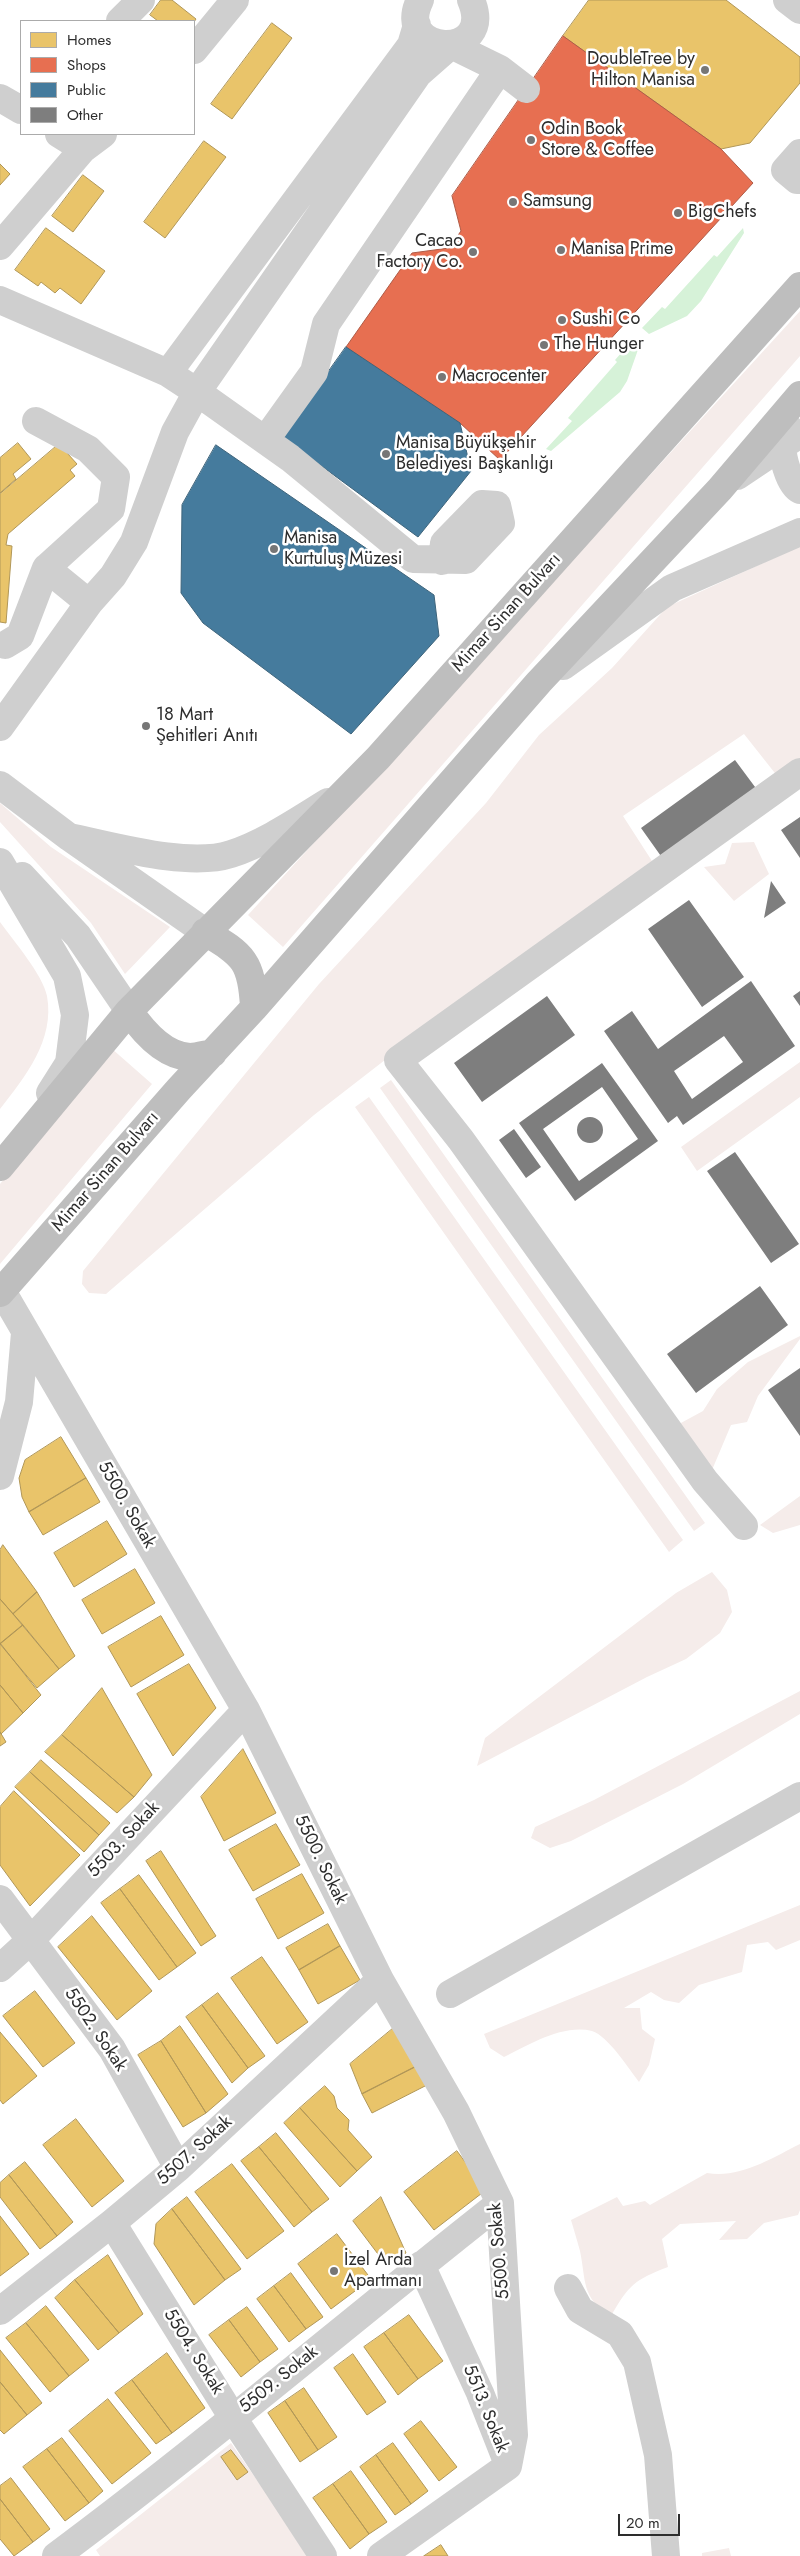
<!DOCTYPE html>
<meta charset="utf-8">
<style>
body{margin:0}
#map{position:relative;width:800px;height:2556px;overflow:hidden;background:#fff;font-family:Jost,sans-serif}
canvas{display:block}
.legend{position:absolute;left:20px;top:20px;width:175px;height:115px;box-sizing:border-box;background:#fff;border:1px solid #ababab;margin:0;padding:6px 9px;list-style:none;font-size:15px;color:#2d2d2d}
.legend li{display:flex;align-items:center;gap:10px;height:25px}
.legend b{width:25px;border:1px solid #ababab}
.scale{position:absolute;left:618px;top:2514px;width:62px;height:22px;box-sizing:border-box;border:2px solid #2d2d2d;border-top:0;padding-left:6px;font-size:15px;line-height:18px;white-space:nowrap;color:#2d2d2d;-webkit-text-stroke:4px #fff;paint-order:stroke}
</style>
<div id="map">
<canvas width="800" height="2556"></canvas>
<ul class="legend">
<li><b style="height:14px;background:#e9c46a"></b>Homes</li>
<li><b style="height:14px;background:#e76f51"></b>Shops</li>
<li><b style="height:14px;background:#457b9d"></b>Public</li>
<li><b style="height:14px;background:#7e7e7e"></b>Other</li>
</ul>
<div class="scale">20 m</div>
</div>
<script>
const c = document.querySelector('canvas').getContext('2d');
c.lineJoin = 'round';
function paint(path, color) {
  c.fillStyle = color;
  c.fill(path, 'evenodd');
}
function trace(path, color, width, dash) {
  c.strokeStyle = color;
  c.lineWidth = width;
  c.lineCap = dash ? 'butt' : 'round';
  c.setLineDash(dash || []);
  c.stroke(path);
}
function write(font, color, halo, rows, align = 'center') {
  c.font = font + ' Jost,sans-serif';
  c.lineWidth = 5;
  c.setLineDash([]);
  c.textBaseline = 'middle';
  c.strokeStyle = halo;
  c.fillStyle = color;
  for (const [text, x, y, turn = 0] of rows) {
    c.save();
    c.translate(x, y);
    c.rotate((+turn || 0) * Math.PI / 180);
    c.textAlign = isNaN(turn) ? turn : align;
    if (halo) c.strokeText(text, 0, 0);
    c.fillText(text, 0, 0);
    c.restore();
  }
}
paint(new Path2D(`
 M800,311V356L283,947L248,915Z
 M800,546V760L778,777L744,734L623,816L652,861L443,1015L314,1115L106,1294L89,1293L82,1284L83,1271L319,984L486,803L539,735L612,668L667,607Z
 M0,803L51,847L170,927L125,974L91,923L0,822Z
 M754,842L769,874L734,901L704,867L725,864L732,843Z
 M0,922C13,940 43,975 47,996C55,1040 25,1077 0,1109Z
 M111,1048L152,1084L0,1264V1184Z
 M800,1062V1097L697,1171L681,1147Z
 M391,1080L705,1523L694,1531L380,1088Z
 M369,1097L683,1540L669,1552L355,1107Z
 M800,1336V1339L758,1396L747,1422L731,1425L712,1470L679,1424L703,1411L717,1389L748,1362Z
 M800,1496V1525L773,1533L760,1525Z
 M712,1572L727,1590L732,1612L720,1633L686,1659L647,1677L477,1766L485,1738L676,1593Z
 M800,1691V1714L683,1784L571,1841L550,1848L531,1838L535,1827L594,1800Z
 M800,1905V1940L776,1950L768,1942L747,1945L742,1972L699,1985L679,2003L664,2000L651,1992L624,2008H640L642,2029L655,2039L649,2065L639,2082C629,2069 608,2036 592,2031C562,2024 529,2045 504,2057L490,2048L484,2034Z
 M800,2144V2210L798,2215L764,2223L747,2239L719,2240L736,2221L680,2224L662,2239L668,2267C634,2280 629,2285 611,2316C581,2299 586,2279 580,2251C577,2240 574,2230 571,2220L617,2197L623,2206L645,2201L650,2205L707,2173C739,2179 772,2158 800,2144Z
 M231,2443L310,2556H100L96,2550Z
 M729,2548L731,2556H702V2553Z`), '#f5ecea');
paint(new Path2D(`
 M743,228L744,233L701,301L687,316L649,334L642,328L662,307L665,309L714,255L717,257Z
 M634,338L640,344L627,381L620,392L551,451L546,449L572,421L568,418L617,362L615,360Z`), '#d6f2d8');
const homes = new Path2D(`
 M161,0H172L196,19L194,22L158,21L150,15Z
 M589,0H726L800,57V83L750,143L721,149L563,36Z
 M272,23L292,38L232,119L211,104Z
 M204,141L226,157L165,238L144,222Z
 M0,164L10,174L0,185Z
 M83,175L104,191L73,232L52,216Z
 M46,228L105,271L81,304L60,288L55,293L41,282L38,286L15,270Z
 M18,443L31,459L13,474L16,479L0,493V458Z
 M59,444L77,464L70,470L75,476L8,534L6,545L12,546L6,623L0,622V494Z
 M61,1437L86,1478L29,1512L22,1497L19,1478L25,1460Z
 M86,1478L100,1502L43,1535L29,1512Z
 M107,1521L127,1554L74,1587L54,1553Z
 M3,1545L37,1592L13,1614L0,1599V1550Z
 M135,1569L155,1603L102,1634L82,1600Z
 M37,1592L75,1656L59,1669L13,1614Z
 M0,1599L23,1625L0,1644Z
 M161,1616L184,1655L131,1687L108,1647Z
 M23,1625L59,1669L37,1688L0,1644Z
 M0,1643L41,1695L23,1713L0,1685Z
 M189,1664L216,1708L173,1756L137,1694Z
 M0,1685L23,1713L1,1734L0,1732Z
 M102,1688L152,1775L134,1797L62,1735Z
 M0,1732L6,1742L0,1746Z
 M62,1735L134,1797L117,1813L45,1752Z
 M243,1749L276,1813L224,1841L201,1797Z
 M41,1760L110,1823L99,1835L30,1772Z
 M30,1772L99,1835L84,1852L15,1787Z
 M14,1791L80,1855L30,1906L0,1865V1807Z
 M276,1824L300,1865L253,1891L229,1850Z
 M161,1851L216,1936L201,1946L146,1861Z
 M302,1874L324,1913L278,1939L256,1899Z
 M139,1875L196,1953L177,1967L120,1889Z
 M120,1889L177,1967L159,1980L101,1903Z
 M92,1916L152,1991L117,2020L58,1947Z
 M328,1924L340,1946L299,1970L286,1948Z
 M340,1946L360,1980L318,2004L299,1970Z
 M262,1957L308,2022L277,2044L231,1978Z
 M35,1991L75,2043L43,2067L3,2016Z
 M218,1993L265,2056L248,2068L202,2005Z
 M202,2005L248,2068L232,2083L186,2017Z
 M180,2026L228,2094L206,2113L161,2041Z
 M396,2026L417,2066L362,2094L350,2064Z
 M0,2032L37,2076L3,2104L0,2100Z
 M161,2041L206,2113L183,2127L138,2055Z
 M417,2066L427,2085L372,2113L362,2094Z
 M325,2086L334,2096L337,2108L349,2120L348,2130L372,2157L357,2171L300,2108Z
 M300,2108L357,2171L340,2187L284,2123Z
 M76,2119L124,2181L92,2207L43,2145Z
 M276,2133L329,2199L312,2212L259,2147Z
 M259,2147L312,2212L294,2227L241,2161Z
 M457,2151L486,2190L434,2230L404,2192Z
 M25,2162L73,2222L57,2236L9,2175Z
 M232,2164L284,2231L247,2259L195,2192Z
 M9,2175L57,2236L40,2249L0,2197V2183Z
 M187,2197L241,2269L225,2280L172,2209Z
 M381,2197L406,2253L387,2266L353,2221Z
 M172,2209L225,2280L194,2305L154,2244L156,2224Z
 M0,2216L29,2254L0,2276Z
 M337,2234L371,2279L331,2309L298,2264Z
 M108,2255L143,2314L119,2333L75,2280Z
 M291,2273L323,2317L306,2329L274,2286Z
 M75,2280L119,2333L98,2350L55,2298Z
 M274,2286L306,2329L289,2342L257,2299Z
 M46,2306L89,2360L69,2376L26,2323Z
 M247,2307L278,2349L260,2362L229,2320Z
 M409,2315L443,2361L418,2379L384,2333Z
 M229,2320L260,2362L241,2377L209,2335Z
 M26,2323L69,2376L50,2392L6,2338Z
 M384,2333L418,2379L398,2395L364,2347Z
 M0,2350L42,2403L27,2415L0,2382Z
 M167,2353L205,2408L172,2433L132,2380Z
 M353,2354L386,2402L367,2415L334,2368Z
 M132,2380L172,2433L156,2444L115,2393Z
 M0,2382L27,2415L4,2434L0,2430Z
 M304,2388L337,2437L318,2450L285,2401Z
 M108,2399L151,2453L112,2484L69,2431Z
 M285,2401L318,2450L300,2462L268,2413Z
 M421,2421L457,2467L439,2481L404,2434Z
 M62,2438L103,2491L89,2503L47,2449Z
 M393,2443L428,2491L411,2504L376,2455Z
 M47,2449L89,2503L65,2521L23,2467Z
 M231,2450L248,2472L237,2480L221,2457Z
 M376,2455L411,2504L395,2515L360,2467Z
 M351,2471L387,2522L369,2534L333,2484Z
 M11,2478L50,2529L33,2542L0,2499V2486Z
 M333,2484L369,2534L350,2549L313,2498Z
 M0,2499L33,2542L14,2556L0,2539Z
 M441,2545L448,2556H424Z`);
paint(homes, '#e9c46a');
trace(homes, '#b19758', 1);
const shops = new Path2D(`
 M563,36L721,149L753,183L500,460L460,423L346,347L412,253L449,248L461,231L452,196Z`);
paint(shops, '#e76f51');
trace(shops, '#af5b46', 1);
const public = new Path2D(`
 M346,347L460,423L471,471L418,537L282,437Z
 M216,445L434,595L439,636L351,734L203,623L181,593L182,505Z`);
paint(public, '#457b9d');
trace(public, '#3e647b', 1);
paint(new Path2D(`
 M735,760L758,791L663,859L641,828Z
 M800,817V858L781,830Z
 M771,881L786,903L764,918Z
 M689,900L744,977L702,1007L648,929Z
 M751,981L795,1046L683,1125L677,1116L668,1123L604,1031L632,1011L658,1049ZM724,1036L743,1062L692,1099L674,1071Z
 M800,991V1006L793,996Z
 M547,996L575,1035L482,1102L454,1063Z
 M602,1063L658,1141L575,1201L519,1123ZM602,1087L638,1139L579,1181L543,1129Z
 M577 1130a13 13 0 1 1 26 0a13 13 0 1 1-26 0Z
 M514,1129L541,1167L526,1178L499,1140Z
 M735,1152L799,1244L771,1263L707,1171Z
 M760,1286L788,1325L696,1393L667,1354Z
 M800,1368V1436L768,1390Z`), '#7e7e7e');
trace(new Path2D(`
 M420,0C392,56 497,61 471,0
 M787,0L800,10
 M120,21L141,0
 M451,45L500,69L526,89
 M194,50L235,0
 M0,98L21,110
 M83,149L103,134
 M800,153L785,170L797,180H800
 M0,246L83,149L59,134
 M0,300L168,373L197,392L290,458L413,559L466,560L501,523L497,505L482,504L444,543L442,561
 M168,373L411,45L417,25
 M789,428C787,433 784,438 783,443C781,454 789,485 800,490
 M266,439L314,372L326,324L500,69
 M737,476L800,434
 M46,568L89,603
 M5,645L20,636L46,568L111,509L116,477L88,449L36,421
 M563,666L672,588L800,532
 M0,727L89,603L113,576L134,542L175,432L197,392L418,74L451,45
 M0,785L69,837L205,932
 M69,837C114,846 188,868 231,854C265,843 297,821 328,802
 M0,862L67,976L75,1015L69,1063L50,1093
 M22,876L78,936L129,1011
 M2,1291L246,1710L380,1980L456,2112L500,2203L514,2435L508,2466
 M0,1476L19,1402L25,1333
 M744,1526L705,1481L461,1140L398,1060L800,772
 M0,1899L112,2049L178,2168
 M0,1968L31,1940L246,1710
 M450,1994L800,1796
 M112,2223L233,2418L323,2556
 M421,2265L480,2393L508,2464
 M568,2288L580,2310L620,2334L637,2362L658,2455L666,2556
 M0,2311L112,2223L178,2168L380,1980
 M56,2556C208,2443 351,2320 500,2203
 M381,2556L508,2466`), '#cfcfcf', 28);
trace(new Path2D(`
 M205,932C244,955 252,962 254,1008
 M129,1011C142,1030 164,1056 190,1057C197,1057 206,1054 213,1053
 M0,1167L129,1011L378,758L800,286
 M0,1293L179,1089L254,1008L539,682L720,489L800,395`), '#bebebe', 28);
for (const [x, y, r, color] of [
 [705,70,5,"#767676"],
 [531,140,5,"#767676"],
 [513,202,5,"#767676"],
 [678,213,5,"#767676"],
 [561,250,5,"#767676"],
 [473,252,5,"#767676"],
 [562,320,5,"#767676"],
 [544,345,5,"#767676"],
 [442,377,5,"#767676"],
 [386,454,5,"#767676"],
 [274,549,5,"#767676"],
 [146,726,5,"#767676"],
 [334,2271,5,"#767676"]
]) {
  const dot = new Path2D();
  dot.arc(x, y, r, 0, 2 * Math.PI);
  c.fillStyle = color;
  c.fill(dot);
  trace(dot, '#fff', 2);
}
write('18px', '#2d2d2d', '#fff', [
 ["DoubleTree by",695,60,"right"],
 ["Hilton Manisa",695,81,"right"],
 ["Odin Book",541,130],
 ["Store & Coffee",541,151],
 ["Samsung",523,202],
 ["BigChefs",688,213],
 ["Cacao",463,242,"right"],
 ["Factory Co.",463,263,"right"],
 ["Manisa Prime",571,250],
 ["Sushi Co",572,320],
 ["The Hunger",554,345],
 ["Macrocenter",452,377],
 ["Manisa Büyükşehir",396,444],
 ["Belediyesi Başkanlığı",396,465],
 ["Manisa",284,539],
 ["Kurtuluş Müzesi",284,560],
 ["18 Mart",156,716],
 ["Şehitleri Anıtı",156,737],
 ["İzel Arda",344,2261],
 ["Apartmanı",344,2282]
], 'left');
write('18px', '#2d2d2d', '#fff', [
 ["Mimar Sinan Bulvarı",507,613,-48],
 ["Mimar Sinan Bulvarı",106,1172,-49],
 ["5500. Sokak",126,1505,60],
 ["5503. Sokak",124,1840,-47],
 ["5500. Sokak",320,1860,64],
 ["5502. Sokak",95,2030,56],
 ["5507. Sokak",195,2151,-42],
 ["5500. Sokak",500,2251,-95],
 ["5504. Sokak",193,2352,58],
 ["5509. Sokak",279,2380,-39],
 ["5513. Sokak",485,2409,68]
]);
</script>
